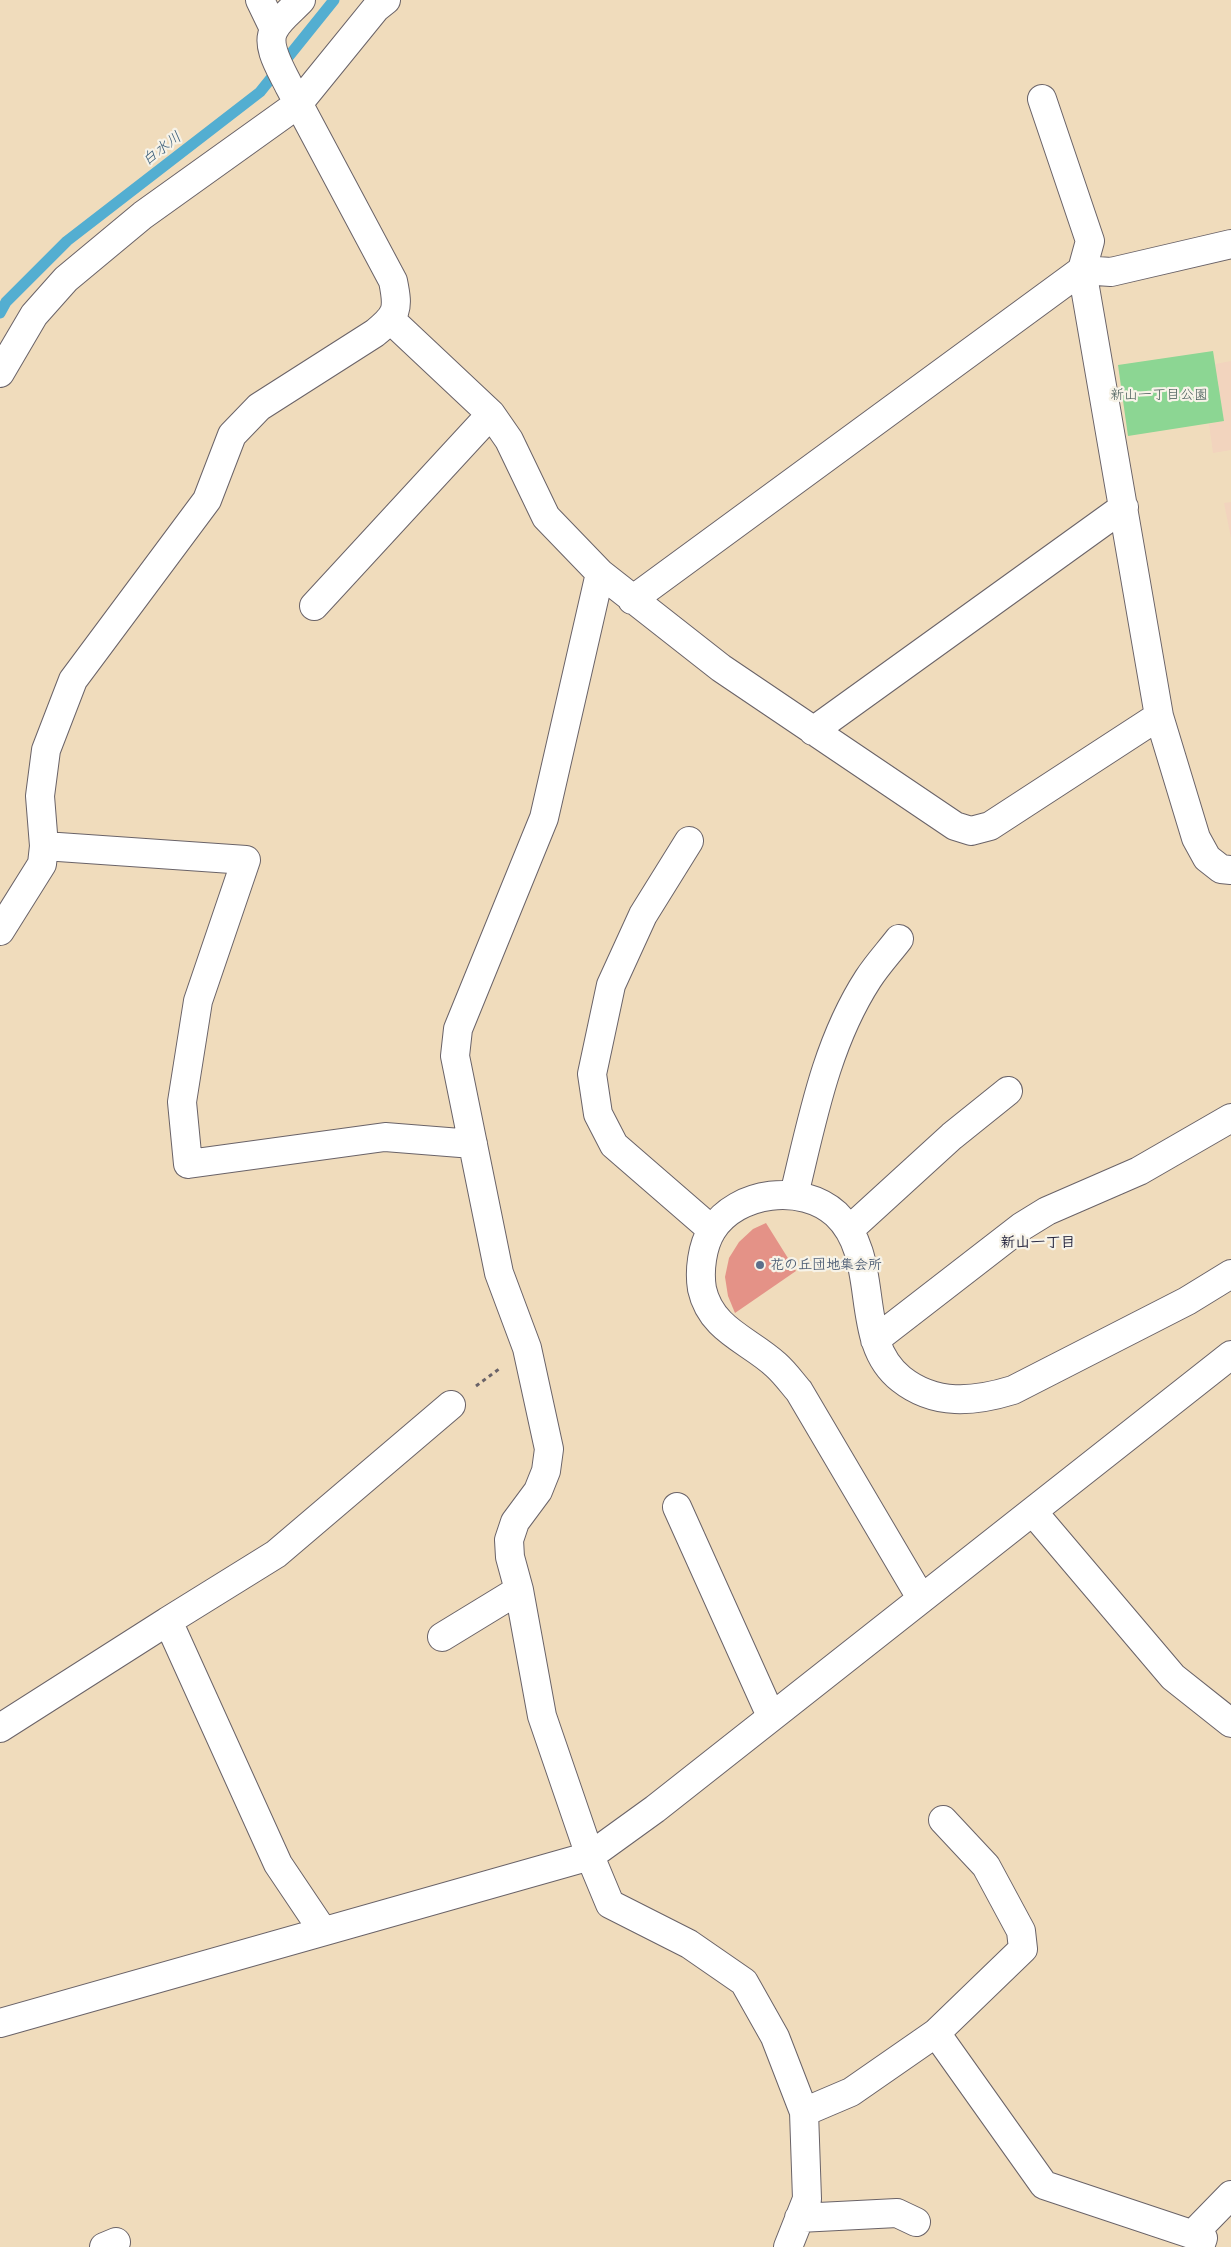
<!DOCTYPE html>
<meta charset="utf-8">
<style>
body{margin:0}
canvas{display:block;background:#f0dcbc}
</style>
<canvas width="1231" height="2247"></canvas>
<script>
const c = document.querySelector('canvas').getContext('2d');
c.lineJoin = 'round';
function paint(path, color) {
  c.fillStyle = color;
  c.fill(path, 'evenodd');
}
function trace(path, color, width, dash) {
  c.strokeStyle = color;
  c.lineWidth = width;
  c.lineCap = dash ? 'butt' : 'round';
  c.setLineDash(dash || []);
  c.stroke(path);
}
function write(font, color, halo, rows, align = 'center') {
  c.font = font + ' "Playpen Sans","Klee One",sans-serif';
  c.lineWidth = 4.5;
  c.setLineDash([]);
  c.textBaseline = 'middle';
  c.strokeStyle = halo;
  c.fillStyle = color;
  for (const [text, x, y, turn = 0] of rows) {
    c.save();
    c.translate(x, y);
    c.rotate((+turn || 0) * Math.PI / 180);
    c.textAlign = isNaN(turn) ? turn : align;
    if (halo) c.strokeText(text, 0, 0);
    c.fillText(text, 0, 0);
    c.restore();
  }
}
paint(new Path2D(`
 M1231,361V450L1213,453L1209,424L1224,421L1215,364Z
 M1231,502V538L1224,503Z`), '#f2d4be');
paint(new Path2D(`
 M1213,351L1224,421L1128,436L1118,365Z`), '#8cd693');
trace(new Path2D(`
 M0,313L6,302L67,241L260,92L334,0`), '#53aed1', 11);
paint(new Path2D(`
 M766,1223L796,1271L735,1313L728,1296L725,1277L729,1258L739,1242L753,1229Z`), '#e49287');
const minor = new Path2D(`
 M260,0L274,29
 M1042,99L1090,241L1082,270L1159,716L1196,838L1207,858L1221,869L1231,870
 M391,320L491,414L509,440L546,517L600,573L721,668L955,826L971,831L990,826L1159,716
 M0,373L34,315L66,279L143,215L298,104L376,8L386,0
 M600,573L544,818L458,1029L455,1056L499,1273L527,1348L549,1449L546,1471L538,1491L515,1522L509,1540L510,1557L519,1590L542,1716L590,1856L610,1904L689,1944L744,1982L775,2037L804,2112L807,2199L788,2247
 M632,600L1082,270L1111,272L1231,244
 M314,606L491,414
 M813,731L1124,507
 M689,841L643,915L611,985L592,1074L598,1114L614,1145L712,1230
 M44,846L246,860L198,1001L182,1102L188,1164L385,1137L473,1144
 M0,931L42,864L44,846L40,796L46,750L73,680L207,500L232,435L259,407L375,333C397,315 399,310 393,281L289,86C282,71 265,46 274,30C279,19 293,9 301,0
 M794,1195C812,1121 826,1044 868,979C877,965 889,952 899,939
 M849,1230L952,1136L1008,1091
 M875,1340L1021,1227L1047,1211L1139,1171L1231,1118
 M677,1507L771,1716
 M1033,1512L1173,1677L1231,1723
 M921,1598L799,1391C792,1383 785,1373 776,1365C749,1340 711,1330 702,1289C699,1271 702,1246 712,1230C737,1191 802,1183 836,1214C883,1258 851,1340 901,1379C935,1406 974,1402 1013,1390L1187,1301L1231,1274
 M442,1637L519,1590
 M0,1728L168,1621
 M323,1931L278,1864L168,1621L276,1554L451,1405
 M0,2023L590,1856L655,1809L1231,1355
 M936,2033L1023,1949L1021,1931L986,1866L943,1820
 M804,2112L851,2092L936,2033L1044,2185L1203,2238L1200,2247
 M799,2218L897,2213L916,2222
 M1193,2234L1231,2195
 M104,2247L116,2242`);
trace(minor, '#6a6368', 30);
trace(new Path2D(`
 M476,1386L499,1369`), '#6a6368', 3, [4, 4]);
trace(minor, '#fff', 28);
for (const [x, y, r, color] of [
 [760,1265,5,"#5c6f8a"]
]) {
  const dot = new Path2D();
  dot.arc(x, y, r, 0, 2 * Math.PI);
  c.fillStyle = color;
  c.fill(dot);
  trace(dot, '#f7f3e8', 2);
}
write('14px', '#425855', '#f7f3e8', [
 ["新山一丁目公園",1159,395]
]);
write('bold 14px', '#4e5e75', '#f7f3e8', [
 ["花の丘団地集会所",770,1265]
], 'left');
write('italic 15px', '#365a77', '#f7f3e8', [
 ["白水川",162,149,-38]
]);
write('bold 15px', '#22223b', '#f7f3e8', [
 ["新山一丁目",1038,1243]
]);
</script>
